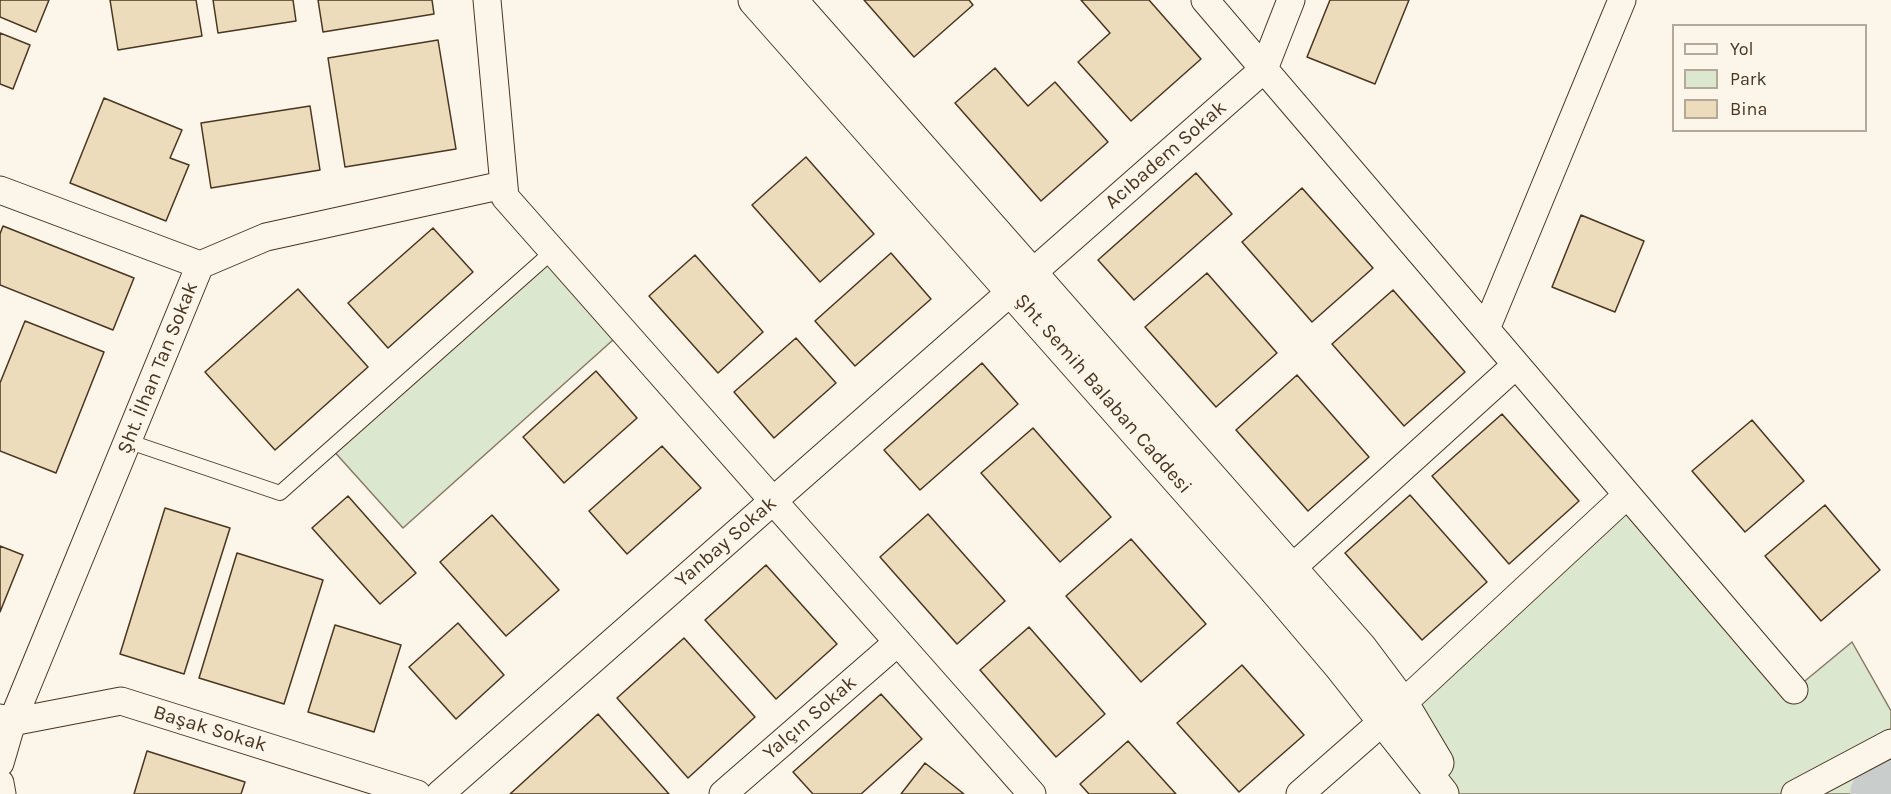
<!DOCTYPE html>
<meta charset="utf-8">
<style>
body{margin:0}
#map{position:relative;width:1891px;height:794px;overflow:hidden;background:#fbf6e9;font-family:Karla,sans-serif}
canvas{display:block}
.legend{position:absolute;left:1672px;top:24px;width:195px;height:108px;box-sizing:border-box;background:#fbf6e9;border:2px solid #b4a999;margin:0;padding:8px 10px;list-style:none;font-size:18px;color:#4a3520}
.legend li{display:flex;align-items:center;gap:12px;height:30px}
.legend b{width:30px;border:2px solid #b4a999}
</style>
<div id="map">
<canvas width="1891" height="794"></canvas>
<ul class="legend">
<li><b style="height:8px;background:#fbf6e9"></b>Yol</li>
<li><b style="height:16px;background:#dce7d0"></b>Park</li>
<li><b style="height:16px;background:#ecdcbc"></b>Bina</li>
</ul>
</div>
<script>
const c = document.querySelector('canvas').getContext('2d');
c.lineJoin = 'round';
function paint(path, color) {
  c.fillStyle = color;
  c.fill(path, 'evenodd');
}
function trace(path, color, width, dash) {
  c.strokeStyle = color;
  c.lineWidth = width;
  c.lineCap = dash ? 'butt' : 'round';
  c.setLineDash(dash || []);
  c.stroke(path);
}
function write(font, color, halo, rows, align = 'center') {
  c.font = font + ' Karla,sans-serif';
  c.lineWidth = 4.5;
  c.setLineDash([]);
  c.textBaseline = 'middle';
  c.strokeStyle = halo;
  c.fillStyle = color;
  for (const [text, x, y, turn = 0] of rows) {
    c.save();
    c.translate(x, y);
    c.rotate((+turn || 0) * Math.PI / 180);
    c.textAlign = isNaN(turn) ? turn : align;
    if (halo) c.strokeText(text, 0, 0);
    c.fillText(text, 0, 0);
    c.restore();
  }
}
const green = new Path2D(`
 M553,251L623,331L403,528L331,448Z
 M1627,495L1794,690L1852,642L1891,711V794H1452L1402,704Z`);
paint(green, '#dce7d0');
trace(green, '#887966', 1.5);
trace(new Path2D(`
 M1877,794L1891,787`), '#c9cecd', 54);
const building = new Path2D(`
 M0,0H49L36,32L0,17Z
 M110,0H196L202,36L118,50Z
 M213,0H293L296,21L218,33Z
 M318,0H432L434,14L323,32Z
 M864,0H969L973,5L914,57Z
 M1081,0H1149L1201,59L1131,121L1078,62L1110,33Z
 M1330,0H1409L1375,84L1307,57Z
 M0,33L30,45L13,89L0,84Z
 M438,40L456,149L345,167L328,58Z
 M995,68L1028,106L1055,82L1108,142L1041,201L955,103Z
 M104,98L182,130L170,158L189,165L166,221L70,183Z
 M310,106L320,170L211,188L201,123Z
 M806,157L874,234L820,282L752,205Z
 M1196,173L1232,214L1134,300L1098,260Z
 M1302,188L1373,268L1312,322L1242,242Z
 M1581,215L1644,241L1615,312L1552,287Z
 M3,226L134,278L113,330L0,285V234Z
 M433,228L473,272L388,348L348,303Z
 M891,253L931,299L855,366L815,321Z
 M695,255L763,332L718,373L649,296Z
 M1207,273L1277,353L1216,407L1145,327Z
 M298,289L368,367L275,450L205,372Z
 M1393,290L1465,372L1404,426L1332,344Z
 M25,321L104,352L56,473L0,451V383Z
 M796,338L836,383L774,438L734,392Z
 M982,363L1018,404L920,490L884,450Z
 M596,371L637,418L564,483L523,437Z
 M1297,375L1369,457L1308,511L1236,430Z
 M1502,414L1579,501L1509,564L1432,476Z
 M1752,420L1804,481L1745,532L1692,471Z
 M1033,428L1111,517L1060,562L981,473Z
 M662,446L701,488L627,554L589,511Z
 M1410,495L1487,582L1422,640L1345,553Z
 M348,496L416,573L380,604L312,528Z
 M1825,505L1880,570L1821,621L1765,556Z
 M165,508L230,528L184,674L120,654Z
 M928,514L1005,601L957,644L880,557Z
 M492,515L559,590L506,636L440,562Z
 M1131,539L1206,624L1141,682L1066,596Z
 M0,546L23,555L0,612Z
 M237,553L323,580L284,704L199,678Z
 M766,565L837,644L776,699L705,620Z
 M458,623L504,675L456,719L409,667Z
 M335,625L401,645L374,732L308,712Z
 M1029,627L1105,714L1056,757L980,670Z
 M684,638L755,717L688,778L617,698Z
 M1242,665L1304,735L1239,792L1177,723Z
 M881,694L922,739L861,794H813L793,772Z
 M598,714L669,794H510Z
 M1128,741L1176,794H1089L1080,784Z
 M147,751L245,782L241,794H134Z
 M925,763L964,794H901Z`);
paint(building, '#ecdcbc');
trace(building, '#4a3520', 1.5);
const service = new Path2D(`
 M127,441L280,493L553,251`);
const minor = new Path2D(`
 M487,0L505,197L1032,794
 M1205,0L1794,690
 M0,190L200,265
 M1486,329L1622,0
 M1292,568L1516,365
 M1402,704L1627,495
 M0,718L12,722L121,701L417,794
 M0,763L12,722L200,265L266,237L503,185
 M0,783L2,794
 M440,794L1264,69L1291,0
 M723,794L898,642
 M1300,794L1383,721
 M1795,794L1891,743`);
const tertiary = new Path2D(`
 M755,0L1272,585L1340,665L1442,794
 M790,0L1360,648L1402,704L1437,763`);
trace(service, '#4a3520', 16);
trace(minor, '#4a3520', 29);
trace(tertiary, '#4a3520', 35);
trace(service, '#fbf6e9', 14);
trace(minor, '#fbf6e9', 27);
trace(tertiary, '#fbf6e9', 33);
write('20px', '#4a3520', '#fbf6e9', [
 ["Acıbadem Sokak",1166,155,-41],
 ["Şht. İlhan Tan Sokak",158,368,-68],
 ["Şht. Semih Balaban Caddesi",1103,394,49],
 ["Yanbay Sokak",726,542,-41],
 ["Yalçın Sokak",810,718,-41],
 ["Başak Sokak",210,729,17]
]);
</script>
